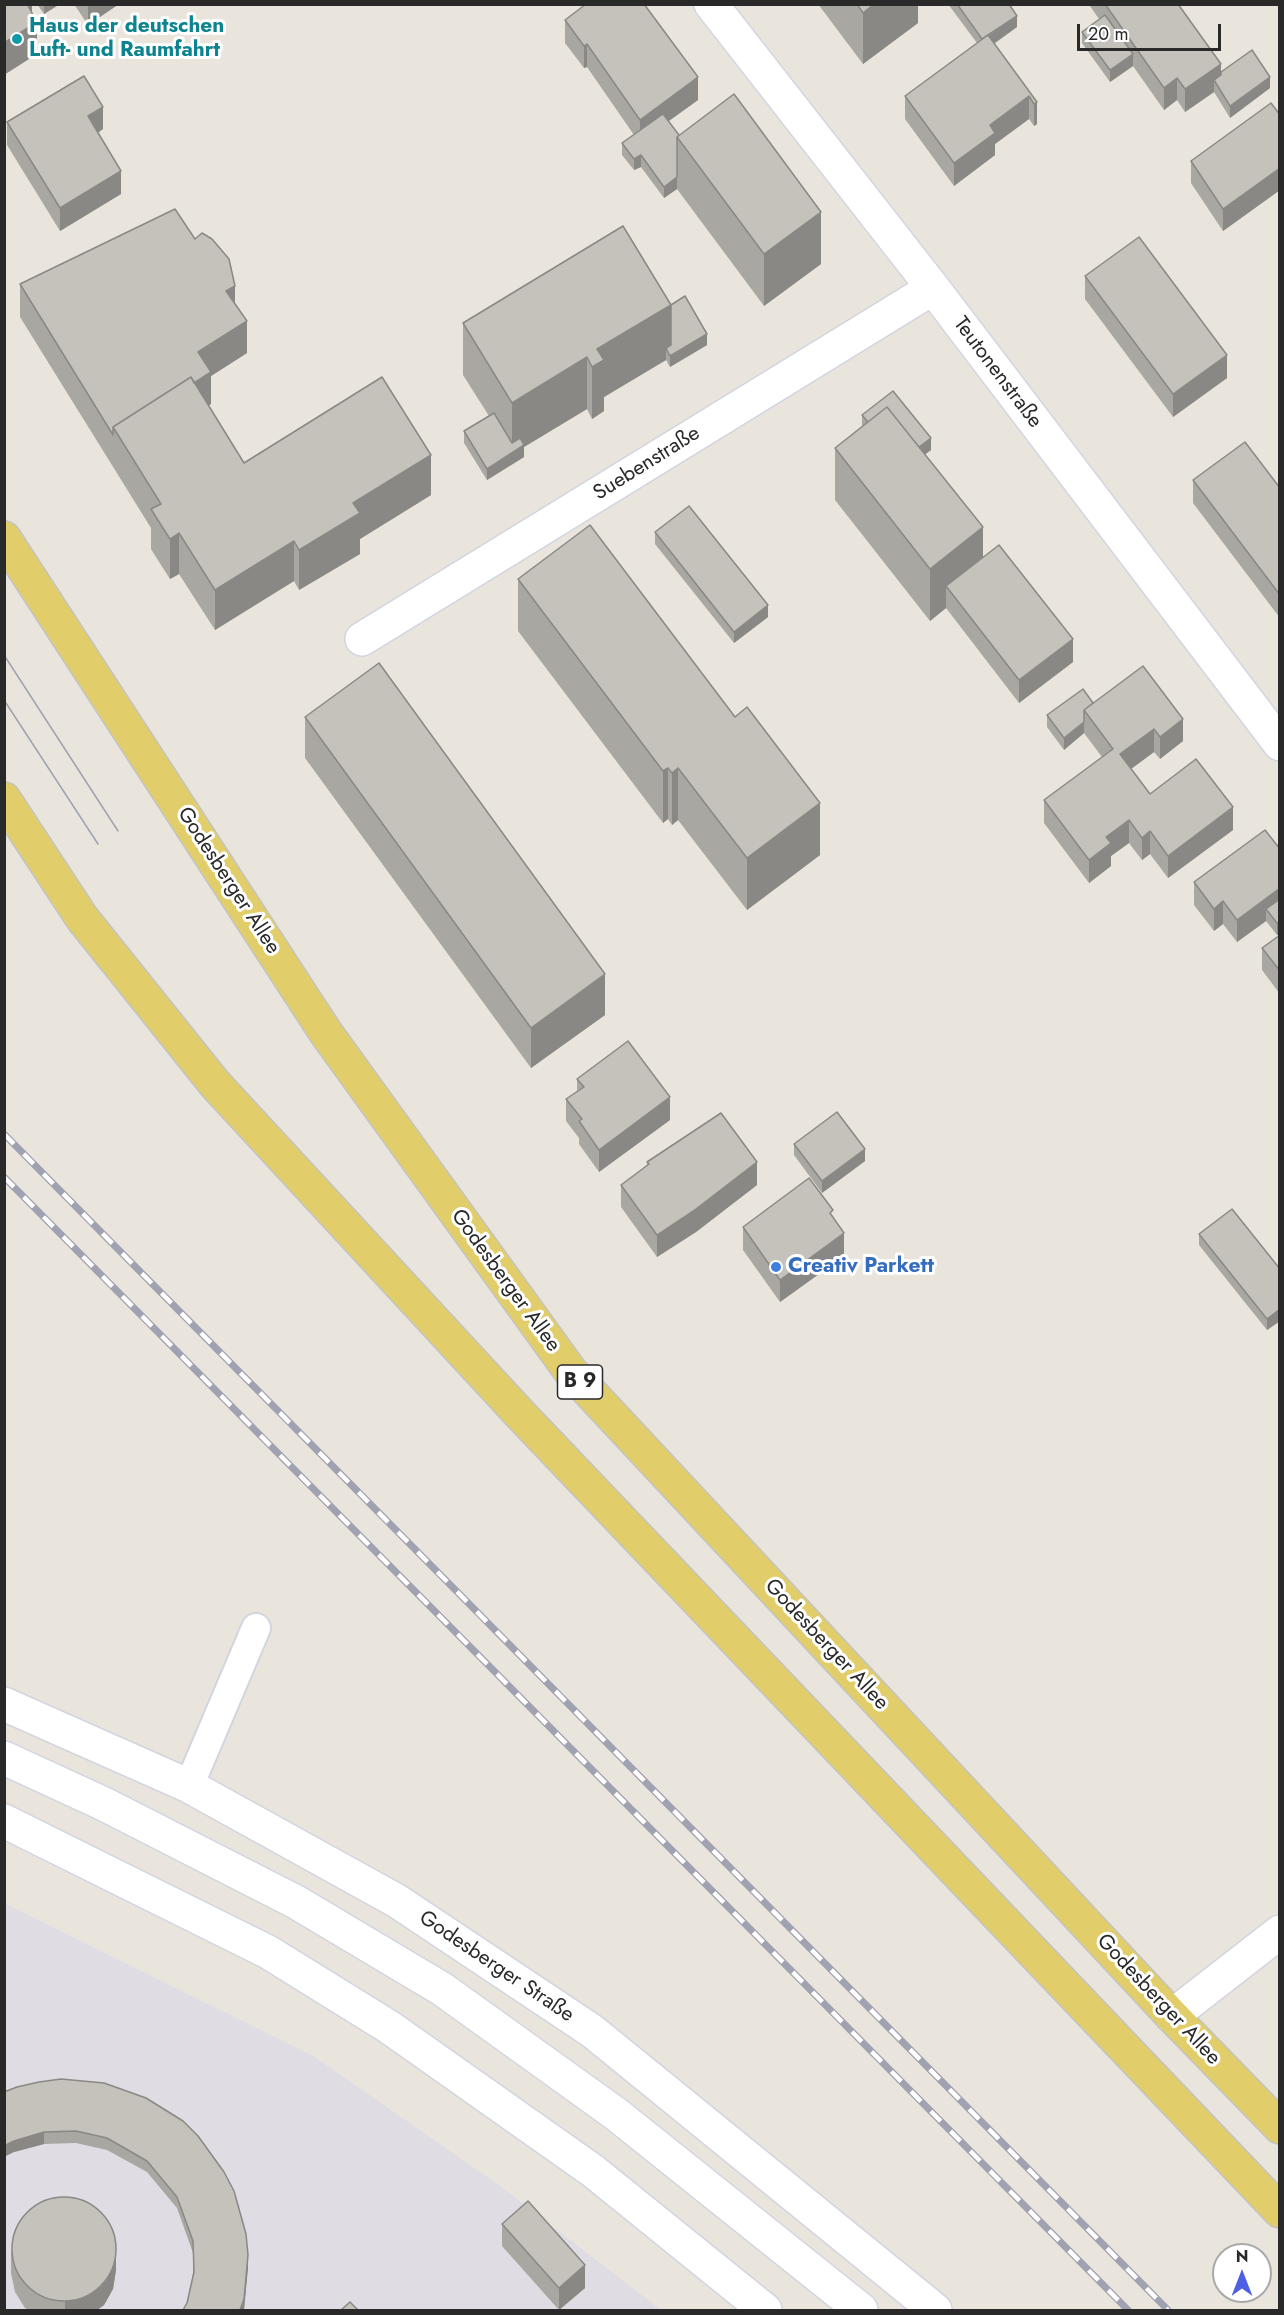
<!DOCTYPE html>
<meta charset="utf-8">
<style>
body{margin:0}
#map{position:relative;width:1284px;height:2315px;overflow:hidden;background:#eae5dc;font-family:Jost,sans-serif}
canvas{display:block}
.frame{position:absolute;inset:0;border:6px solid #292929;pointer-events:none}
.north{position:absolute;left:1212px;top:2243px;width:60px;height:60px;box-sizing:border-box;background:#fff;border:2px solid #a9a9a9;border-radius:50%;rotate:0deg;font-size:16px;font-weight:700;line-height:24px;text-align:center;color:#292929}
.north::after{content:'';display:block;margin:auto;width:21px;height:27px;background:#4e5fe5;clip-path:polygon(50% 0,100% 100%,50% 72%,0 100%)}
.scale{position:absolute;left:1077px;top:24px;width:144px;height:27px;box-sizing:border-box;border:3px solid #292929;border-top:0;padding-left:8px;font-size:18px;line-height:21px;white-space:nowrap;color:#292929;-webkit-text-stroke:4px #fff;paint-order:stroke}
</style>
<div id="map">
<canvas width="1284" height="2315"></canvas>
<div class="frame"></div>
<div class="north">N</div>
<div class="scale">20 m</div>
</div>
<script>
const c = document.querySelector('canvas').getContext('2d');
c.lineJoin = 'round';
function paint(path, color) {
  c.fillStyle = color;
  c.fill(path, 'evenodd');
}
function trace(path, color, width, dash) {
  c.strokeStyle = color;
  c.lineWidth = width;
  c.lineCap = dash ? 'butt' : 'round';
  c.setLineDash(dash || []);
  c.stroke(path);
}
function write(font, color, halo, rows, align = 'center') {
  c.font = font + ' Jost,sans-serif';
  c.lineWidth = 6;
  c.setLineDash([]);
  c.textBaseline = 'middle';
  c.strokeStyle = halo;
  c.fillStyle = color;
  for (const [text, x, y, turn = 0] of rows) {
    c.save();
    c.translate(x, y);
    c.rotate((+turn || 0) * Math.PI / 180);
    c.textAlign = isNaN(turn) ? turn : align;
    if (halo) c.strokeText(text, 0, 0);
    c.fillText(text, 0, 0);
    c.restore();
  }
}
paint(new Path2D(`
 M4,1903L315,2057L503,2188L661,2310H5Z`), '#dfdce3');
const service = new Path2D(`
 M189,1786L256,1628`);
const minor = new Path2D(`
 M711,4L933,288L1280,744
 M362,639L933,288
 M1172,2016L1280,1932`);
const tertiary = new Path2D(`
 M4,1704L189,1786L397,1901L592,2031L935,2310
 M4,1821L268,1952L389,2027L593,2171L765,2310`);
const secondary = new Path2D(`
 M4,1758L104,1804L296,1902L442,1989L616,2114L861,2310`);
const primary = new Path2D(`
 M4,538L326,1033L571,1372L1172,2016L1280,2127
 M4,799L82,918L215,1084L519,1413L1280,2211`);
trace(service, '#d2d4e0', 32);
trace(minor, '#d2d4e0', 36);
trace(tertiary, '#d2d4e0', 36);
trace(secondary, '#d2d4e0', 36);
trace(primary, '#c3c3c3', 36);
trace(service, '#fff', 28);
trace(minor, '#fff', 33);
trace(tertiary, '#fff', 33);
trace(secondary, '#fff', 33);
trace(primary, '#e1ce6b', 33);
trace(new Path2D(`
 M4,655L118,831
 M4,700L98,844`), '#a0a1b1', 1.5);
const rail = new Path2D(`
 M4,1134L1168,2310
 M4,1177L1128,2310`);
trace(rail, '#a0a1b1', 7);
trace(rail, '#fff', 4.5, [14]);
paint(new Path2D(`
 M37,4H60L44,14Z
 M74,4H119L88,25Z
 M818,4H918V23L863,64Z
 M948,4H1009L1017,27L994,44L1037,102V124L1034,126L1029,119L995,144V155L954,186L905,119V96L977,43Z
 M1090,4H1178L1221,72L1270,88L1230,118L1214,92L1185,112L1177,100L1164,110L1133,66L1110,82L1082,43V32L1099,19L1090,6Z
 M565,20L698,100L668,121L679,135L821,264L764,306L677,189L664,198L641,167L634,170L622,155V143L634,135L587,67L584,68L565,43Z
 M1280,115V190L1223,231L1191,183V161Z
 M7,122L103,129L98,133L121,194L60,231L7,145Z
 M1085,276L1227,378L1173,417L1085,299Z
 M20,284L235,303L247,353L211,376V404L208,406L244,463L431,495L360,539V554L299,590L294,581L215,630L179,574L170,579L161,565L151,549V528L20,317Z
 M671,305L707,345L670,367L666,360L604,397V411L592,419L587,409L524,447V457L487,480L464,443V431L489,416L463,375V323Z
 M862,415L931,450L925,454L983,557L1073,662L1019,703L946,608L930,621L835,500V448L862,426Z
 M1193,480L1280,488V618L1193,503Z
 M655,532L768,617L734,643L655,544Z
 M518,579L820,855L747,910L678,820L672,825L668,819L663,823L518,631Z
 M1093,703L1183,741L1160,759L1154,752L1131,769L1150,794L1233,830L1168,878L1150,854L1142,860L1129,843L1111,856V866L1089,883L1044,823V800L1102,757L1084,733L1064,750L1047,727V715Z
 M305,717L605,1015L531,1068L305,758Z
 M1280,849V933L1277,935L1266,921L1237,942L1223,924L1214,931L1194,905V882Z
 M1280,935V994L1262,970V948Z
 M577,1079L670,1120L599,1172L579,1144V1138L566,1121V1099L577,1091Z
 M794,1144L865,1161L822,1193L794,1155Z
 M647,1162L757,1185L696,1232L657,1257L621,1207V1185L647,1166Z
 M743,1227L844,1256L780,1302L743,1250Z
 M1199,1234L1280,1269V1321L1267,1330L1199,1245Z
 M104,2083L248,2267L244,2310L187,2303L193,2274V2253L177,2208L147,2172L107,2150L76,2143L44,2144L14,2152Z
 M502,2224L585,2288L559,2310L502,2246Z
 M11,2251L116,2270L113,2289L104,2305L97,2310H29L25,2308L15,2292L11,2273Z`), '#a9a7a2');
paint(new Path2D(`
 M20,4H32V14Z
 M44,4H60L44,14Z
 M88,4H119L88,25Z
 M874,4H918V23L863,64V13Z
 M1017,16V27L983,51V40Z
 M37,22V54L4,75V43Z
 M587,44V67L584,68V46Z
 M1133,54V66L1110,82V70Z
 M1221,64V87L1214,80V92L1185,112V89Z
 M698,77V100L640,142V120Z
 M1270,77V88L1230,118V106Z
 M1177,78V100L1164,110V88Z
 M1029,96V119L995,144V155L954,186V163L990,125Z
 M1037,102V124L1034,126V104Z
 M103,107V129L88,139V116Z
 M641,155V167L634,170V159Z
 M1280,168V190L1223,231V209Z
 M121,171V194L60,231V208Z
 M677,177V189L664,198V187Z
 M821,212V264L764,306V254Z
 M235,286V318L226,291Z
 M671,305L707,334V345L670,367V356L666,348V360L604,397V411L592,419V367L597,349Z
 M247,321V353L211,376V404L131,455L198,352Z
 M1227,355V378L1173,417V394Z
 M587,357V409L524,447V457L487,480V469L512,453V403Z
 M931,438V450L899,474V462Z
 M431,455V495L360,539V554L299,590V550L353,503Z
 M983,527V579L946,586V608L930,621V569Z
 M179,533V574L170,579V539Z
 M294,541V581L215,630V590Z
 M768,605V617L734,643V632Z
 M1073,639V662L1019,703V680Z
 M1183,719V741L1160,759V737Z
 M1084,722V733L1064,750V738Z
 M1154,729V752L1120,777V754Z
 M668,768V819L663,823V771Z
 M678,768V820L672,825V773Z
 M820,803V855L747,910V858Z
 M1233,807V830L1168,878V856Z
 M1129,820V843L1111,856V866L1089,883V860L1106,837Z
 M1150,831V854L1142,860V838Z
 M1280,888V911L1266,909V921L1237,942V920Z
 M1223,901V924L1214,931V909Z
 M1280,921V933L1277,935V923Z
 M605,974V1015L531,1068V1028Z
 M670,1097V1120L599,1172V1150Z
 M865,1149V1161L822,1193V1181Z
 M757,1162V1185L696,1232L657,1257V1235Z
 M844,1233V1256L780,1302V1280Z
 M1280,1309V1321L1267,1330V1319Z
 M44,2132V2144L14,2152L4,2157V2146L14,2141Z
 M116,2248V2270L113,2289L104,2305L97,2310H65V2302Z
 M248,2255V2267L244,2310H240Z
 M585,2265V2288L559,2310V2288Z`), '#8a8884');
const building = new Path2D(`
 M4,4H27L37,22L4,43Z
 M586,4H644L698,77L640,120L587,44L584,46L565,20Z
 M857,4H874L863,13Z
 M957,4H1009L1017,16L982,39Z
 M1105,4H1178L1221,64L1185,89L1177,78L1164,88Z
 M1105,15L1133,54L1110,70L1082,32Z
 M988,35L1037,102L1034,104L1029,96L990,125L995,133L954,163L905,96Z
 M1252,50L1270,77L1230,106L1214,80L1221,75V72Z
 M84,76L103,107L88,116L121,171L60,208L7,122Z
 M734,94L821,212L764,254L677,137Z
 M1271,103L1280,115V168L1223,209L1191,161Z
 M663,114L679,135L677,137V177L664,187L641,155L634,159L622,143Z
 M175,209L195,239L202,233L212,239L229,259L235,286L226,291L247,321L198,352L211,372L194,383L191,377L113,427V435L20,284Z
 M623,226L671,305L597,349L604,360L592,367L587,357L512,403L463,323Z
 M1139,237L1227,355L1173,394L1085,276Z
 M685,296L707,334L670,356L666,348L671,345V305Z
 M191,377L244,463L382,377L431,455L353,503L360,513L299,550L294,541L215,590L179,533L170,539L161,525L151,509L161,504L113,427Z
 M893,391L931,438L919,447L887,407L868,422L862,415Z
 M887,407L983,527L930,569L835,448Z
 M494,413L512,443L520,438L524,445L487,469L464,431Z
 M1245,442L1280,488V595L1193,480Z
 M689,506L768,605L734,632L655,532Z
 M590,525L735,717L747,707L820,803L747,858L678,768L672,773L668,768L663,771L518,579Z
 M999,545L1073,639L1019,680L946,586Z
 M379,663L605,974L531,1028L305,717Z
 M1143,666L1183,719L1160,737L1154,729L1120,754L1150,794L1196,759L1233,807L1168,856L1150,831L1142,838L1129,820L1106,837L1111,843L1089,860L1044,800L1113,749L1084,710Z
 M1083,689L1093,703L1084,710V722L1064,738L1047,715Z
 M1265,830L1280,849V888L1237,920L1223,901L1214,909L1194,882Z
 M1280,899V921L1277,923L1266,909Z
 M1280,935V971L1262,948Z
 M628,1041L670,1097L599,1150L579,1121L582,1119L566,1099L584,1087L577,1079Z
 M837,1112L865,1149L822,1181L794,1144Z
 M721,1113L757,1162L696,1209L657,1235L621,1185L649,1164L647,1162Z
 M809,1178L833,1210L830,1213L844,1233L780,1280L743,1227Z
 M1232,1209L1280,1269V1309L1267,1319L1199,1234Z
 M61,2079L104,2083L146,2098L183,2121L198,2136L224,2172L234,2191L246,2234L248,2255L244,2299L240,2310H183L187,2303L194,2272L193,2241L177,2197L147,2161L107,2138L76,2131L44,2132L14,2141L4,2146V2092L17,2087L39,2082Z
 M12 2249a52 52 0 1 1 104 0a52 52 0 1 1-104 0Z
 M528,2201L585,2265L559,2288L502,2224Z
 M350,2302L358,2310H341Z`);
paint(building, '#c5c2bc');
trace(building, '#8a8884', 1.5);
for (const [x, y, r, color] of [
 [17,39,6,"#0f9aa8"],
 [776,1267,6,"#3f7fe0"]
]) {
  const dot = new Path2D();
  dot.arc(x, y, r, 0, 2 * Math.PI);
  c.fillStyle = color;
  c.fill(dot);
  trace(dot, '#fff', 2);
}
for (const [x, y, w] of [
 [580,1382,45]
]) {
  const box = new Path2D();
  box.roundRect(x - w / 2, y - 17, w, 34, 4.5);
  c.fillStyle = '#fff';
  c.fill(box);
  trace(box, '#292929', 1.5);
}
write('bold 20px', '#292929', null, [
 ["B 9",580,1382]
]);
write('bold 21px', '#0d838f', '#fff', [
 ["Haus der deutschen",29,27],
 ["Luft- und Raumfahrt",29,51]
], 'left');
write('21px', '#292929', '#fff', [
 ["Teutonenstraße",997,373,53],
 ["Suebenstraße",647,464,-32],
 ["Godesberger Allee",228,881,57],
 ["Godesberger Allee",505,1281,54],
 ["Godesberger Allee",826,1645,47],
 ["Godesberger Straße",496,1967,34],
 ["Godesberger Allee",1158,2000,47]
]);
write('bold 21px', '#366cbe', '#fff', [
 ["Creativ Parkett",788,1267]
], 'left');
</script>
